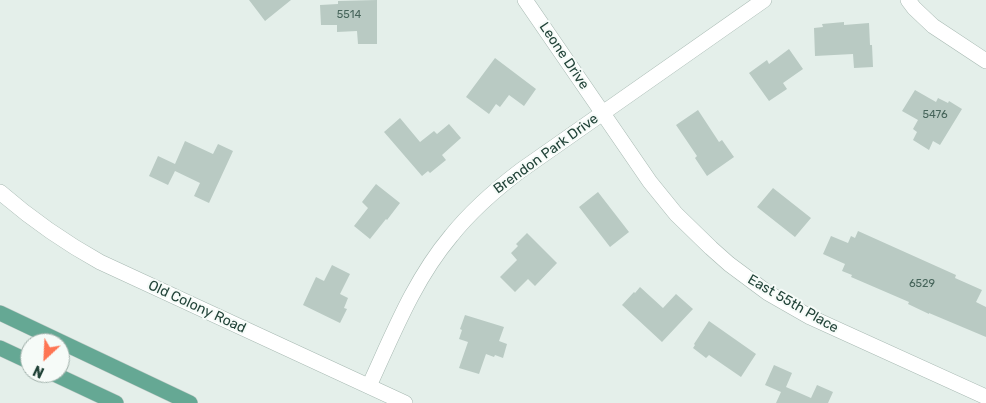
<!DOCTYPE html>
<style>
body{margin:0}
#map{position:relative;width:986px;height:403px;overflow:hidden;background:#e4efea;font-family:Rubik,sans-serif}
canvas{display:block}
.north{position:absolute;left:20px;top:333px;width:50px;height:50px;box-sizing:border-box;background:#f6fbf8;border:1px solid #a1b1ab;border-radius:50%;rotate:205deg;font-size:14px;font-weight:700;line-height:20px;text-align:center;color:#214338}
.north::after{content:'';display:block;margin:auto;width:18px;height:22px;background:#fe7553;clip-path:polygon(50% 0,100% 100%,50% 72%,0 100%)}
</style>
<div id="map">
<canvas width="986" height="403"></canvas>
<div class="north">N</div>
</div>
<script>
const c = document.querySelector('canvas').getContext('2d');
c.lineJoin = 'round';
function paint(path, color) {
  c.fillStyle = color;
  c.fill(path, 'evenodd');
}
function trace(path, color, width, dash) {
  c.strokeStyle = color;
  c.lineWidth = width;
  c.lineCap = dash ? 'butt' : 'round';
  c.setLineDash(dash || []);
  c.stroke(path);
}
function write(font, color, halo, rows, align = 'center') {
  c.font = font + ' Rubik,sans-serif';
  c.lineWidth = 4;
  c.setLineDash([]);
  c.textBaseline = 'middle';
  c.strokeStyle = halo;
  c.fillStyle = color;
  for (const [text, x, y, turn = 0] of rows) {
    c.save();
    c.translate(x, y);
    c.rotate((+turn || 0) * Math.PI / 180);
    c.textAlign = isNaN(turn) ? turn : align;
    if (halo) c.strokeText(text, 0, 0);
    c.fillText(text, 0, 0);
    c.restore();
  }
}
paint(new Path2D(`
 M249,0H291L265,21Z
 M377,0V44H358L357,31L337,32V25H321L320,5L338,4V1Z
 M844,22V25L869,23L870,45H872L873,67L854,68L853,54L815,56L814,28L823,27L822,24Z
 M789,49L803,69L783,83L787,89L769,101L749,73L767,60L769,64Z
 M495,58L536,89L524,106L509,95L500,107L496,104L489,114L466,97Z
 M915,90L936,102L938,98L948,103L949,101L962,109L940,145L933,141L929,150L913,140L917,132L913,129L918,120L902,111Z
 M698,110L719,142L722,140L734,157L707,176L695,158L697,156L676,125Z
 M400,118L420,142L434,131L437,134L449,124L461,138L442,155L446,160L430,173L428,171L422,176L384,132Z
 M185,141L213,154L218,144L233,151L209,203L194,196L200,183L175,171L168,185L149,176L158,156L175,164Z
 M376,184L400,203L387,220L386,219L370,239L354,226L368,208L362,202Z
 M773,188L811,218L795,237L757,207Z
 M598,192L629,232L610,247L579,207Z
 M858,231L956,275L955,278L982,290L976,302L986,307V337L929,313V314L908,304L909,302L851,277L852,275L842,271L845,264L823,254L831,236L848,243L851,236L855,238Z
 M527,233L557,263L535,286L528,279L515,292L500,277L517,260L511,253L518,246L516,244Z
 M332,265L350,274L340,294L348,298L344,308L347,309L340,323L303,305L316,277L324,281Z
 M640,287L663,308L676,294L693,309L662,342L622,305L634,292L635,293Z
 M465,315L504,327L499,341L507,344L503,358L495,355L494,357L486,354L479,374L459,368L468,342L459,339L462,330L460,329Z
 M709,321L756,354L741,377L709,355L706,358L693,348L695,345L694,344Z
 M774,365L792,373L786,387L811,398L817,385L833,392L828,403H776L781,392L765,385Z`), '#b9cac3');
const minor = new Path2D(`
 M525,0L650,182L676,214L711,248L729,264L768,293L810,317L986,397
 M908,0L914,8L933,26L986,61
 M0,192C31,219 64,242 100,262L405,403
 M369,386C393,334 414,280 451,236C471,211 495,190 520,171L764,0`);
const primary = new Path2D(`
 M0,313L190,403
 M0,348L30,362
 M52,373L116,403`);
trace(minor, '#a6b8b1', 16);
trace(primary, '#c1cac7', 16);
trace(minor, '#fff', 15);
trace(primary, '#65a894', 15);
write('11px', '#47655b', null, [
 ["5514",349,15],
 ["5476",935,115],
 ["6529",922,284]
]);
write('14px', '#214338', '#f6fbf8', [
 ["Leone Drive",564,56,56],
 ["Brendon Park Drive",546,154,-36],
 ["East 55th Place",793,304,30],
 ["Old Colony Road",197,307,25]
]);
</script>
